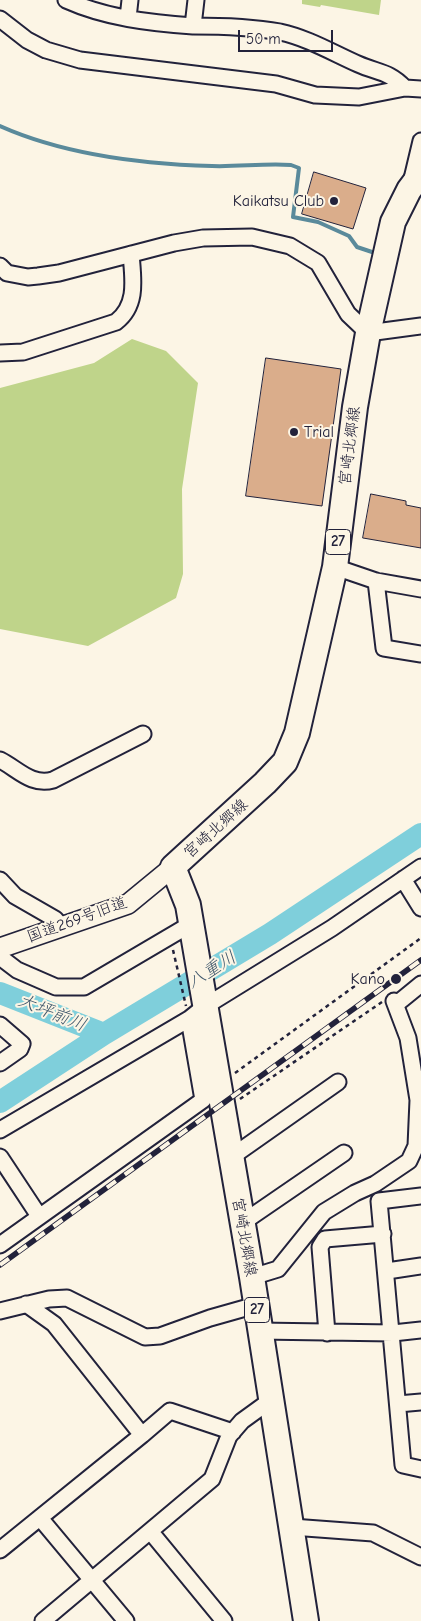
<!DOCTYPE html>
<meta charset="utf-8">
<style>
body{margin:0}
#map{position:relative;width:421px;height:1621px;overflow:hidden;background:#fcf5e5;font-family:"Comic Neue",sans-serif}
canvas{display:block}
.scale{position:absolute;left:238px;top:30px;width:95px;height:22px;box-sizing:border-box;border:2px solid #22223b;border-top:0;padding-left:6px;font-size:15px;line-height:18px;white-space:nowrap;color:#22223b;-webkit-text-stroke:4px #fcf5e5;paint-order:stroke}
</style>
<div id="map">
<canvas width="421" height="1621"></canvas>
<div class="scale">50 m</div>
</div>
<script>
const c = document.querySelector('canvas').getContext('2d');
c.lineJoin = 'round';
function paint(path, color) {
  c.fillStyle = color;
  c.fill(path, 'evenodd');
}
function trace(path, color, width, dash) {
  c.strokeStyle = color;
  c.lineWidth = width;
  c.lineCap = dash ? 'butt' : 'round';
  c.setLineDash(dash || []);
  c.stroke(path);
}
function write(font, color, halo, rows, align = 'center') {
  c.font = font + ' "Comic Neue","Klee One",sans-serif';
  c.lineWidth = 4;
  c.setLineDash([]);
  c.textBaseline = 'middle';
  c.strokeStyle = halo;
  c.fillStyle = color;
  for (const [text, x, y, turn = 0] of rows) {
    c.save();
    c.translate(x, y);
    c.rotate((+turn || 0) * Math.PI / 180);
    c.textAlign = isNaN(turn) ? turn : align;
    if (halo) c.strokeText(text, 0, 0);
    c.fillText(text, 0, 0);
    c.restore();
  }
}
paint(new Path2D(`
 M302,0H381L379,15L321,5L320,7L302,4Z
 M132,339L166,351L198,383L182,489L183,574L176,598L88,646L0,629V388L94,363Z`), '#bfd48a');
trace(new Path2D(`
 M0,126C65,155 141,164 212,166C238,167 265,163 291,165L299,168L293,217L318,222L349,236L357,247L372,252`), '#5a8a9b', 4);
trace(new Path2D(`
 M0,993L104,1034
 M0,1102L104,1034L270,934L421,834`), '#7fcfdb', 22);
const building = new Path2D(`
 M314,172L366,188L353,229L302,214Z
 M266,358L341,369L322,506L246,496Z
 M371,494L406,501V505L421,508V548L363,538Z`);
paint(building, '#daad8b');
trace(building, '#22223b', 1);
const minor = new Path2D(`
 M66,0C106,18 150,23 193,26L196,0
 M128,18L130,0
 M0,19L27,40L46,50L80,60L276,84L315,95L359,97L405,88L421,89
 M193,26C222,26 252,27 280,32C308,38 333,53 358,64C378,73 389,71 405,88
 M411,183L421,141
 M0,266L7,273L28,277L38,276L59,273L174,243L203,238L252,237L290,246L318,263L348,314L368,333L421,326
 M0,353L23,352L116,322C138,305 133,279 131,254
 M335,567L376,581L421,589
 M376,581L384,648L421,654
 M0,760C18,769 31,786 53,780L143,734
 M403,879L421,908
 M0,880L15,896L55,919L61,926
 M0,957L17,970L56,987H84L191,924
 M0,1025L22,1044L20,1049L0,1063
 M0,1130L189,1019L204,1007L332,928L421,867
 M0,1157L39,1216
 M230,1158L338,1082
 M421,1196L379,1201L403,1465L421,1469
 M242,1223L344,1153
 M0,1245L203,1100L189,1019
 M387,1271L421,1266
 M252,1277L278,1269L324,1212L355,1193L375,1184L409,1161L416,1146L418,1100L408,1038L394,1001L399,1002L421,984
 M0,1311L49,1299L67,1298L145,1337L160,1336L210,1318L256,1305
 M259,1331L393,1333L421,1330
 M327,1333L320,1247L325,1239L383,1234
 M398,1404L421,1402
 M142,1435L170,1411L233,1432
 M40,1518L126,1621
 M292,1527L373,1533L421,1557
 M150,1531L224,1621
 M0,1550L142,1435L54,1324L26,1304
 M43,1621L212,1479L229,1436L242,1421L271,1400`);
const tertiary = new Path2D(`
 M0,948L128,904L173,867`);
const primary = new Path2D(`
 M306,1621L252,1277L188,905L173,867L265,783L285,762L297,733L335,567L355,407L368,333L393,222L409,190L421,174`);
trace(minor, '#22223b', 19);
trace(tertiary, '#22223b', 22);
trace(primary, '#22223b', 28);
trace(new Path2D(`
 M173,950L186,1006
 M235,1073L421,938
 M240,1099L382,1002`), '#22223b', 2.5, [4, 4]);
trace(minor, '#fcf5e5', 15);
trace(tertiary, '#fcf5e5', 19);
trace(primary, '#fcf5e5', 24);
const rail = new Path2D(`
 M0,1265L421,960`);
trace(rail, '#22223b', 5.5);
trace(rail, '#fcf5e5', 4, [11]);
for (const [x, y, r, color] of [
 [334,201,5,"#22223b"],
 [294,432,5,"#22223b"],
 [396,979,6,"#22223b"]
]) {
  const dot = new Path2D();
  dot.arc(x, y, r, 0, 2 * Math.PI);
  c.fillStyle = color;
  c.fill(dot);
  trace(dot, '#fcf5e5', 2);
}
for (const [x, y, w] of [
 [338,542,25],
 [257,1310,25]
]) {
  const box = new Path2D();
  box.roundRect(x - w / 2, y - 12.5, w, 25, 4);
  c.fillStyle = '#fcf5e5';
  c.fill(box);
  trace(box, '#22223b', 1);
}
write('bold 15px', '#22223b', null, [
 ["27",338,542],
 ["27",257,1310]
]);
write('16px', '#22223b', '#fcf5e5', [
 ["Kaikatsu Club",324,201],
 ["Trial",304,432,"left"],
 ["Kano",385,979]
], 'right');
write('16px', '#22223b', '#fcf5e5', [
 ["宮崎北郷線",350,446,-83],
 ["宮崎北郷線",216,829,-42],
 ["国道269号旧道",77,920,-20],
 ["宮崎北郷線",244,1237,80]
]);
write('italic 18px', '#3e566b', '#fcf5e5', [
 ["八重川",212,970,-32],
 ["大坪前川",52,1013,22]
]);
</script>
